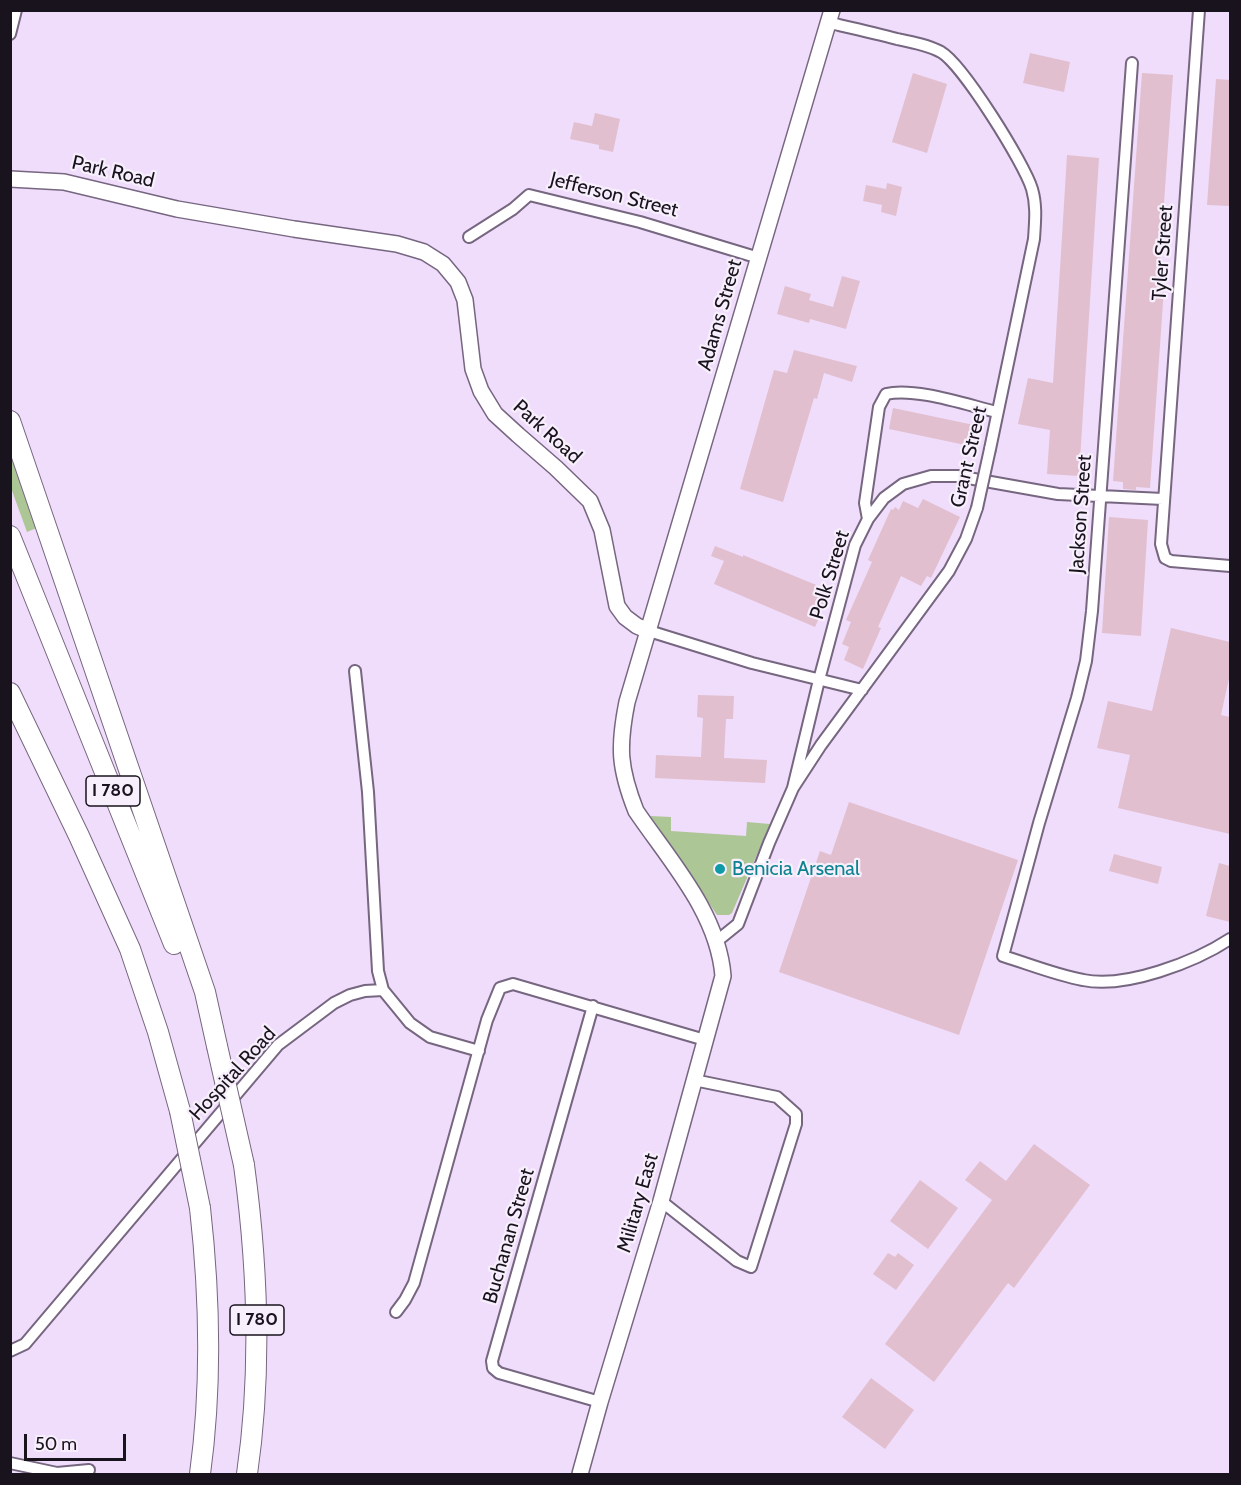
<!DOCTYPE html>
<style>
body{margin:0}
#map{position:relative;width:1241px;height:1485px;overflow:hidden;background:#f0ddfb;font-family:Cabin,sans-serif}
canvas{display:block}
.frame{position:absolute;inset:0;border:12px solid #19131d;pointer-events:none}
.scale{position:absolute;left:24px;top:1434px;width:102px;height:27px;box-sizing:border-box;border:3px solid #19131d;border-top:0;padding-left:8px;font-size:18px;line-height:21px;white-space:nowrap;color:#19131d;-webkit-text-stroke:4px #f7effc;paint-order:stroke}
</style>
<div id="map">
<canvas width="1241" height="1485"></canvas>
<div class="frame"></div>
<div class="scale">50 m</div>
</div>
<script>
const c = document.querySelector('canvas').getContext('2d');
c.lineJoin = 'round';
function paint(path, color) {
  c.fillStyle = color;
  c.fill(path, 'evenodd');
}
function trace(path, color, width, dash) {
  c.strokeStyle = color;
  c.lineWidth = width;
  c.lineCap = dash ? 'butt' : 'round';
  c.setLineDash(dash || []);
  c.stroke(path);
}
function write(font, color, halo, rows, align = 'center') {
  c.font = font + ' Cabin,sans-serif';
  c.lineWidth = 4.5;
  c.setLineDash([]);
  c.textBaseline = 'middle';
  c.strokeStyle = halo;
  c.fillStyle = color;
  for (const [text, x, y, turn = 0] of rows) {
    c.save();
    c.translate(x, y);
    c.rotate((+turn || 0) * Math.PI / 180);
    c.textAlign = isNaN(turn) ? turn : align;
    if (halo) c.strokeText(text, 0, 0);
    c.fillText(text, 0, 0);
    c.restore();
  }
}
paint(new Path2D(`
 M10,444L39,527L27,532L11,488Z
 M650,816L671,817V831L746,836L747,822L770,824L732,913L729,915H717Z`), '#acc696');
paint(new Path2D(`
 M1030,53L1070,62L1064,92L1023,83Z
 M913,73L947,84L927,153L892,142Z
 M1142,73L1173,75L1159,274H1165L1150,488L1136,487V490L1123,489V482L1113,481Z
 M1216,79L1230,80V206L1207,205Z
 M595,113L620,119L613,152L599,149V145L570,139L574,122L592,126Z
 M1067,155L1099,158L1079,476L1047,474L1050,430L1018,424L1028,378L1053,383Z
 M887,183L902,187L896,216L881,212L882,205L863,201L866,185L886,189Z
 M842,276L860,281L846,329L810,319L809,323L777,314L785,286L811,294L809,300L833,307Z
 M794,350L857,366L852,382L824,373L817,399L814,398L783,502L740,489L774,370L787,373Z
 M893,408L974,425L970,446L889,429Z
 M923,499L960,517L931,578L927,576L921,586L901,576L878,627L881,628L863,669L844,660L849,647L842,644L851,622L846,620L872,562L868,560L891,509L893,510L895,507L899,510L903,501L918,508Z
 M1109,517L1148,520L1141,636L1102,633Z
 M715,546L743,557V555L831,591L815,627L714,584L724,561L711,556Z
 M1171,628L1230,642V674L1221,715L1230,717V834L1118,808L1130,755L1097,748L1108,701L1152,711Z
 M698,695L734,696L733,719H726L724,758L767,760L765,783L655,778L656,755L701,757L703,718L697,717Z
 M849,802L1018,860L959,1035L779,972L820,851L831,855Z
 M1114,854L1162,867L1158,884L1109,871Z
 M1219,863L1230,866V922L1206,916Z
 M1034,1144L1090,1185L1014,1288L1008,1283L934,1382L885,1344L992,1200L965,1180L980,1161L1006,1181Z
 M920,1180L958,1208L928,1249L890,1221Z
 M888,1253L895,1257L898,1253L914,1265L896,1290L873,1274Z
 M871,1378L914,1410L885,1449L842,1417Z`), '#e1bfcf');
const street = new Path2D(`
 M1199,10L1161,544L1165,558L1171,561L1230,566
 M830,23C852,28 875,33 897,39C912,42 928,45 941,52C963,65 1024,163 1032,189C1037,206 1035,222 1034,239L990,449
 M10,34L16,10
 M1132,63L1092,611L1086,661L1077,698L1039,823L1003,956C1029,964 1056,975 1083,980C1125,989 1195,962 1230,939
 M469,237L513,209L529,195L640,222L759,258
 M868,519L865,503L879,407L886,394C915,387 967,405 997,412
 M649,631L752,663L862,690
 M355,671L368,792L378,971L383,990L410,1023L430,1037L479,1051
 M793,788L819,680L855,545L868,519L884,498L903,484L931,476H957L1058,494L1163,499
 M717,941L738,924L769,843L793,788L821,745L949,571L966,539L977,508
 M593,1006L492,1361L493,1368L499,1373L600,1402
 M661,1201L737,1261L751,1267L796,1124V1114L777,1097L694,1080
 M396,1312L405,1300L414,1283L487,1020L500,988L513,984L705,1040
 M10,1351L25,1344L278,1045L334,1003L350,995L365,991L383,990
 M10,1463L57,1473L89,1470`);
const secondary = new Path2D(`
 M10,179L64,182L177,209L294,229L397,244L424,252L443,264L458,282L465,300L473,369L481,391L495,414L518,435L556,468L590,501L602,530L617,606L625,617L637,626L649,631
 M580,1474L600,1402L661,1201L723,976C718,913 670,861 636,811C619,768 618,747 627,702L832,10`);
const highway = new Path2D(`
 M10,421L205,992L217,1046
 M10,536L174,944
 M10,693L79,836L130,949L158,1032L180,1111
 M244,1165C258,1268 262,1371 247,1474
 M200,1474C212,1386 210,1297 200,1208`);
trace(street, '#766680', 14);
trace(secondary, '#766680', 18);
trace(highway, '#766680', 22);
trace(street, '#fff', 10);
trace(secondary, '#fff', 15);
trace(highway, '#fff', 20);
const streetBridge = new Path2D(`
 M977,508L990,449`);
const highwayBridge = new Path2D(`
 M217,1046L244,1165
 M180,1111L200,1208`);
trace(streetBridge, '#766680', 14, []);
trace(highwayBridge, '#766680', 22, []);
trace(streetBridge, '#fff', 10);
trace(highwayBridge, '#fff', 20);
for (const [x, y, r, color] of [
 [720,869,6,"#0f9aa8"]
]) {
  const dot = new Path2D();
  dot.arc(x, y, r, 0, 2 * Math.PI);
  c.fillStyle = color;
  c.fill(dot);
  trace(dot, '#f7effc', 2);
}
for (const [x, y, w] of [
 [113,791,54],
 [257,1320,54]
]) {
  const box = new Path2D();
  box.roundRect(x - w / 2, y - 15, w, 30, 4.5);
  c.fillStyle = '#f7effc';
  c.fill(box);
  trace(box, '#19131d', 1.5);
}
write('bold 18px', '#19131d', null, [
 ["I 780",113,791],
 ["I 780",257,1320]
]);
write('20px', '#19131d', '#f7effc', [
 ["Park Road",113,172,13],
 ["Jefferson Street",614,195,14],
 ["Tyler Street",1163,253,-86],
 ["Adams Street",720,315,-74],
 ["Park Road",547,432,42],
 ["Grant Street",969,457,-77],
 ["Jackson Street",1081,514,-86],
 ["Polk Street",830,575,-73],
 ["Hospital Road",233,1074,-48],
 ["Military East",638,1203,-74],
 ["Buchanan Street",509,1236,-74]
]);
write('20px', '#0d838f', '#f7effc', [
 ["Benicia Arsenal",732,869]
], 'left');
</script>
